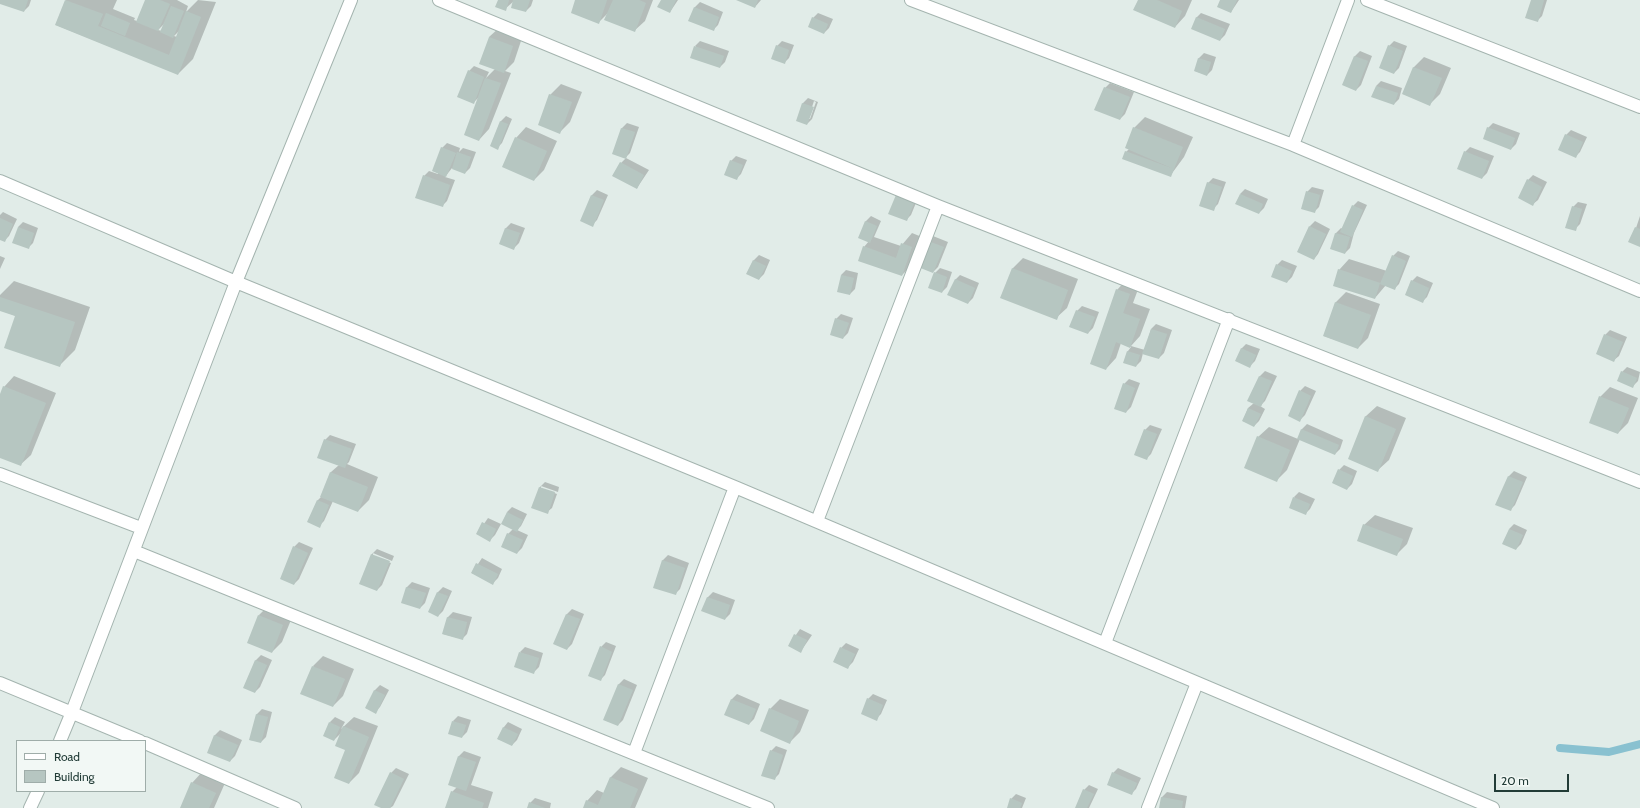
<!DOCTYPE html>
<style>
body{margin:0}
#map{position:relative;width:1640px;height:808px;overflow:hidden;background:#e1ece8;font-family:Cabin,sans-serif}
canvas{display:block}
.legend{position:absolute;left:16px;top:740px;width:130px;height:52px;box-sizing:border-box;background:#f2f8f5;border:1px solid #9fada9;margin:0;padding:5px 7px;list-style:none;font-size:12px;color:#223c37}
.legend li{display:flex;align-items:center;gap:8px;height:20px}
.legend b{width:20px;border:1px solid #9fada9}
.scale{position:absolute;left:1494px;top:774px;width:75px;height:18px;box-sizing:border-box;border:2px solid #223c37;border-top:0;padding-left:5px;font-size:12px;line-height:14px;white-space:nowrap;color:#223c37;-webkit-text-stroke:3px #f2f8f5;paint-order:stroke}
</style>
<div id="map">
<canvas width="1640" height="808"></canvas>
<ul class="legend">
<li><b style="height:5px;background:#fff"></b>Road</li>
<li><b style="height:11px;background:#b6c6c1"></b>Building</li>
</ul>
<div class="scale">20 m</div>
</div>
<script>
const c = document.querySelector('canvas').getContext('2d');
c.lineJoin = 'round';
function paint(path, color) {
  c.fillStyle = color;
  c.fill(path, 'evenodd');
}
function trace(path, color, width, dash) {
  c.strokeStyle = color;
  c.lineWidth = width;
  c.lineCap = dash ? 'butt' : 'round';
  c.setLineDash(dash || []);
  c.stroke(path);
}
paint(new Path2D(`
 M0,0H31L29,6L24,11L0,3Z
 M66,0H117L113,9L135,18L134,20L137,21L146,0H177L188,6L186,12L198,0L216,2L193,59L178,74L56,25ZM165,23L162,31L158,30ZM180,30L177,37L174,36Z
 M499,0H533L531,6L526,11L514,1L505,9Z
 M576,0H653L645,21L634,31L608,13L599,22Z
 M662,0H678L670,12Z
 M739,0H761L755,7Z
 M1139,0H1192L1185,16L1175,27Z
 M1221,0H1239L1231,12Z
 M1532,0H1547L1542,16L1537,21Z
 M700,2L723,12L718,25L713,30L689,20L695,7Z
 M818,13L833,19L829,28L824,33L813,18Z
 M1201,13L1230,24L1225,35L1220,40L1196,18Z
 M500,27L523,35L514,62L505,71L511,73L489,129L479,140V97L473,103L469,71L474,66L489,72L486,78L495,69L489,37Z
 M700,41L729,51L725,62L720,67L695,46Z
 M782,41L794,45L789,58L784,63L777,46Z
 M1394,41L1407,46L1399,68L1394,73L1389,46Z
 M1360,51L1372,56L1361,85L1356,90L1344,85L1355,56Z
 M1204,53L1216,57L1212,70L1207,75L1195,71L1199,58Z
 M1424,57L1451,68L1440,94L1430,104L1403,94L1414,67Z
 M1381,81L1402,88L1399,99L1394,104L1376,86Z
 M1110,83L1134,92L1125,114L1120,119L1105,88Z
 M561,84L582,92L570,122L560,132L550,95Z
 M808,98L818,102L812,119L807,124L797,120L803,103ZM814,101L816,102L810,119H808Z
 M506,116L512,119L502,143L497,148L491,146L501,121Z
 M1145,117L1193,137L1184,157L1170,176L1126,152L1129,149L1134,128Z
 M627,123L639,127L630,153L625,158L614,154L622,128Z
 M1493,123L1520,133L1516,144L1511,149L1488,128Z
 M526,127L557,141L544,170L534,180L516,138Z
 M1571,130L1587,137L1580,152L1575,157L1566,135Z
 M447,143L460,148L459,152L463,148L476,152L470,168L465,173L452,168L445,177L455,180L447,201L442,206L424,176L429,171L438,174L442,148Z
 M1470,147L1494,156L1487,173L1482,178L1465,152Z
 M736,156L747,160L741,174L736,179L731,161Z
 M626,158L649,170L637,188L621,163Z
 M1533,175L1547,182L1538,200L1533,204L1528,180Z
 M1213,178L1226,182L1218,204L1213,209L1208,183Z
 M1312,187L1324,190L1319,207L1314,212L1307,192Z
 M1245,189L1268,199L1264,208L1259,213L1240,194Z
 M597,190L608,195L597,220L592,225V195Z
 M920,193L911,215L906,220L889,213Z
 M1358,201L1367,205L1354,233L1350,248L1345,253L1331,248L1336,233L1341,228L1343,229L1353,206Z
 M1578,202L1587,204L1580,224L1575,229L1573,207Z
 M3,212L17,219L9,236L4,241L0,239V215Z
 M871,216L881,221L874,237L901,246L912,233L922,237L912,265L902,275L864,247L869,241L859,237L866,221Z
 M1640,216V246L1636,228Z
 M1315,221L1330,229L1318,254L1314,259L1310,226Z
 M23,222L38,228L33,243L28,248L18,227Z
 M511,223L525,228L519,243L514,248L500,244L506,228Z
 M933,236L948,242L938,267L933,272L928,241Z
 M1398,251L1410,256L1399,284L1394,289L1386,285L1375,298L1339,270L1349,259L1387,271L1393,256Z
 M759,255L770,260L764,274L759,279L748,274L754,260Z
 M0,256L5,258L0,269Z
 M1023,258L1078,279L1067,308L1056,318L1002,297L1013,268Z
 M1282,260L1297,266L1292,277L1287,282L1277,265Z
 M940,268L952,272L947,287L942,292L935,273Z
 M846,270L858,273L855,289L850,294L841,275Z
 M960,275L979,283L973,298L968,303L955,280Z
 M1417,276L1433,283L1427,297L1422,302L1412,281Z
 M1127,279L1140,284L1133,303L1150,309L1140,336L1131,346L1145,350L1151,329L1156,324L1172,330L1164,353L1159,358L1143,353L1141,361L1136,366L1124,362L1128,351L1131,347L1121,343L1116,358L1106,369L1117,290Z
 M14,281L90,307L75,350L60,365L16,316L0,310V295Z
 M1346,292L1380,304L1368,338L1358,348L1324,336L1336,302Z
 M1082,306L1099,312L1093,328L1088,333L1077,311Z
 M841,314L853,318L848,333L843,338L836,319Z
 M1610,330L1627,337L1619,356L1614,360L1605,335Z
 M1246,344L1260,349L1255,361L1250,366L1241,349Z
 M1627,367L1640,372L1638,381L1633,386L1622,372Z
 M1265,371L1277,376L1265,401L1260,406L1265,409L1259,421L1254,426L1243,421L1248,408L1254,403L1249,401L1260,376Z
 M14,376L56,393L31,455L20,465L0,457V396L4,387Z
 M1129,379L1140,383L1131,407L1126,412L1124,384Z
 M1305,386L1316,391L1305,415L1300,420V391Z
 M1610,387L1638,398L1628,423L1618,433L1600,397Z
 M1377,406L1406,418L1389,460L1378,470L1349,458L1366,416Z
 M1307,424L1343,440L1340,449L1335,454L1300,439L1287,470L1276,481L1258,437L1269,427L1298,439L1302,429Z
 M1150,425L1162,429L1151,454L1146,459L1145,430Z
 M330,435L356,444L349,462L347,464L378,477L369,500L358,511L333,501L324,521L319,526L309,522L318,500L322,496L331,472L339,465L325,440Z
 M1344,465L1357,471L1352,484L1347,489L1339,470Z
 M1514,471L1527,477L1515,505L1510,510L1497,504L1509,476Z
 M545,482L559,487L558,492L541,486V488L557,494L552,508L547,512L533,507L540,487Z
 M1299,492L1315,499L1310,509L1305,514L1294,497Z
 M512,507L527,514L521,526L517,530L528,535L522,548L517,553L508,534L513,529L507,512Z
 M1375,515L1413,528L1407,544L1396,555L1364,525Z
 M488,518L501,524L495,535L490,540L477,534Z
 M1514,524L1527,530L1521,544L1516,549L1509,529Z
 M299,542L313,548L299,579L294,584V547Z
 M377,549L394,556L392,561L373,553V556L391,563L382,585L377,590L360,583L372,554Z
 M668,555L689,563L680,589L675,594L654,587L663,560Z
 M482,558L502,569L498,578L493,583L472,573Z
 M412,582L430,588L425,603L420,608L402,602L407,587Z
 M443,587L452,591L443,611L438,616V592Z
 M713,592L735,600L730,614L725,619L703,611L708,597Z
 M269,605L293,615L282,642L272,652L259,615Z
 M572,609L584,614L572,644L567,649V614Z
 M453,612L472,617L467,634L462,639L443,634L448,617Z
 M800,629L812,635L801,651L789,645Z
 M606,642L616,646L605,675L600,680L601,647Z
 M846,643L859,649L853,662L848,667L841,648Z
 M525,647L543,653L539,667L534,672L520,652Z
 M261,655L272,660L260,687L255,692L245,687L256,660Z
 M323,656L354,669L343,696L333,706L313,666Z
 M624,679L637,685L623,720L618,725L605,719L619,684Z
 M380,685L389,690L380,707L375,712L366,708L375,690Z
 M737,694L760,704L754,719L749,724L726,714L732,699Z
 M873,694L887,700L881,714L876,719L868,699Z
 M780,699L809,710L800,732L789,743L770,709Z
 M262,709L272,712L266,737L261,742L250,740L257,714Z
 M458,716L471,720L467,732L462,737L453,721Z
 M335,717L345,722L341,729L354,717L378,726L359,773L349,783L346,750L341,733L334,740L330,722Z
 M508,722L522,729L517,740L512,745L498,739L504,727Z
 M220,730L242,740L235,756L230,761L208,752L215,735Z
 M776,746L787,750L779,774L774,779L771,751Z
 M464,751L481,757L471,785L493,792L488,808H446L452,792L457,787L459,756Z
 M621,767L648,778L635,808H584L587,801L597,790L604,793L611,777Z
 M396,768L409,774L393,806L390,808H383L391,773Z
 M1118,768L1141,778L1136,789L1131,794L1113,773Z
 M202,772L225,783L214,808H181L192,783Z
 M1089,785L1098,789L1089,808H1076L1084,790Z
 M1167,792L1187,796L1185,808H1160L1162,797Z
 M1016,794L1026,798L1022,808H1008L1011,799Z
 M535,798L551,803L550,808H528L530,803Z`), '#0003');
trace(new Path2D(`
 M1560,748L1609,752L1640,744`), '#89c1d0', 8);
paint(new Path2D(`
 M0,0H28L24,12L0,4Z
 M65,0L103,14L98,26L169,55L186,11L201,17L178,75L55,25Z
 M145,0H160L170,4L158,31L136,22Z
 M498,0H509L506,11L495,7Z
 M513,0H530L526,12L511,8Z
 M575,0H607L599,24L571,13Z
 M613,0H639L646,3L635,32L604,20Z
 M661,0H676L670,13L657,7Z
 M736,0H758L755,8Z
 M1138,0H1157L1182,11L1175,28L1133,10Z
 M1220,0H1237L1231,13L1217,7Z
 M1531,0H1544L1538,22L1525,18Z
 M171,6L184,11L173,38L160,32Z
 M694,7L719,17L714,31L688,21Z
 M106,13L130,23L125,36L101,26Z
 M812,17L828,24L824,34L808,27Z
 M1196,17L1225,29L1220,41L1191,29Z
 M489,37L513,46L504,73L479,64Z
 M776,45L789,50L785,64L771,59Z
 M1388,45L1403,51L1394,74L1379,68Z
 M694,46L724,56L720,68L690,58Z
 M1354,56L1368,61L1356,91L1342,85Z
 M1198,58L1211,62L1207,76L1194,71Z
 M1413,67L1442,78L1430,106L1402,94Z
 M468,70L484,77L474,104L457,97Z
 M485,78L501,83L479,141L464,135Z
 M1376,86L1398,93L1394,105L1371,97Z
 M1104,87L1130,97L1120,120L1094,110Z
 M549,94L572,102L560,134L538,125Z
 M802,103L814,107L807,125L796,121Z
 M500,121L508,124L498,150L490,146Z
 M1133,127L1183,147L1174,169L1125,148Z
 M1487,127L1515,138L1511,150L1483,139Z
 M621,128L635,132L626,159L612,154Z
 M1565,134L1583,142L1576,158L1558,150Z
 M515,137L547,151L534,181L502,167Z
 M441,147L456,153L446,177L432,171Z
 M1125,151L1174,169L1171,177L1122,159Z
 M1464,151L1489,161L1482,179L1457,169Z
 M457,152L471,157L465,174L452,169Z
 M730,160L743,165L737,180L724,175Z
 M620,162L644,175L637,189L612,176Z
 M423,175L450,185L443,207L415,198Z
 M1527,179L1542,187L1533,206L1518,198Z
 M1207,182L1222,187L1214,211L1199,206Z
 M898,190L916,198L907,221L888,214Z
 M1306,191L1320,195L1315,213L1301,209Z
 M1240,194L1263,204L1259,214L1235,204Z
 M591,195L604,200L593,227L580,221Z
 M1352,205L1363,210L1352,237L1340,232Z
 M1572,206L1582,209L1576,231L1565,228Z
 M0,218L13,224L5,242L0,240Z
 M865,221L877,226L870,243L858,238Z
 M1309,226L1326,234L1314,260L1297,252Z
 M18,227L34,233L29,249L12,243Z
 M1635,227L1640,229V247L1628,242Z
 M505,228L520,233L514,250L499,244Z
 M1335,233L1350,237L1345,254L1330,249Z
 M928,241L944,247L933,273L918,267Z
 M901,243L912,247L902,276L858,261L863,246L896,258Z
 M1392,255L1406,261L1395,290L1380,284Z
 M753,260L766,266L759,280L746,274Z
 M1276,264L1292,271L1287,283L1271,277Z
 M1012,268L1068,290L1057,320L1000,298Z
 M1338,269L1380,283L1375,299L1333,286Z
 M934,272L947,277L942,293L928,288Z
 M841,275L854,278L850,295L837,292Z
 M955,279L975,288L968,304L947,295Z
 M1411,280L1429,288L1423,303L1405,295Z
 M1116,289L1130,294L1123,313L1140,319L1130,348L1116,342L1106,370L1090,364Z
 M0,297L75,322L60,367L4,348L15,316L0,311Z
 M1335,302L1371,315L1358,349L1323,336Z
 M1076,310L1095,317L1088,334L1069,327Z
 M835,318L849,323L843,339L830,335Z
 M1151,329L1167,334L1159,359L1142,354Z
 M1604,334L1623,342L1614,362L1596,354Z
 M1241,348L1256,355L1250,368L1235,361Z
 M1127,351L1140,355L1136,367L1123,363Z
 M1621,371L1637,378L1633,388L1617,381Z
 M1259,376L1272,381L1261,407L1247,401Z
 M1123,383L1135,388L1126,413L1114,409Z
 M3,386L46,403L21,466L0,458V394Z
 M1299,390L1311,396L1300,422L1288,416Z
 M1599,396L1629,408L1618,434L1589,423Z
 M1248,408L1261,414L1254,427L1242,421Z
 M1365,416L1396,429L1378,472L1348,459Z
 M1144,429L1157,434L1147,460L1134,455Z
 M1301,429L1339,445L1335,455L1297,439Z
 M1257,436L1290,450L1277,482L1244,468Z
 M324,439L352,449L345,468L317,458Z
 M1338,469L1353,476L1347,490L1332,483Z
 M330,472L368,487L358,512L320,497Z
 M1508,476L1523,482L1511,511L1495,505Z
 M539,487L555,492L548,514L531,508Z
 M1293,497L1310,504L1306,515L1289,508Z
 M317,500L329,505L320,528L307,522Z
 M507,512L523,520L517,532L501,524Z
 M482,522L496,529L490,542L476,534Z
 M1363,524L1403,539L1397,556L1357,541Z
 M1509,529L1523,535L1516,550L1502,544Z
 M507,533L523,540L517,554L501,547Z
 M293,546L308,553L294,585L280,579Z
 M371,554L390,561L377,591L359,584Z
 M662,560L685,568L676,595L653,588Z
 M476,563L498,574L493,585L471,573Z
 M406,587L426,593L420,609L401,603Z
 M437,592L448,596L438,617L428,612Z
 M707,597L730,605L725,620L701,611Z
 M566,614L580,619L567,650L553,644Z
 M258,615L283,625L272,653L247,643Z
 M447,617L467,622L463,640L442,634Z
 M794,634L807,640L801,653L788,646Z
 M600,646L612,652L601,681L588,676Z
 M840,647L855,654L848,669L833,662Z
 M519,652L539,658L534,674L514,667Z
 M255,660L267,665L255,693L243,688Z
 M312,666L345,679L333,707L300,694Z
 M618,684L633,690L618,726L603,720Z
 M374,690L385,695L376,714L365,708Z
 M867,698L883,705L877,721L861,714Z
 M731,699L756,709L749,725L724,715Z
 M769,708L799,721L790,744L760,731Z
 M256,714L268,717L261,743L249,740Z
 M452,721L466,725L462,738L448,734Z
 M329,722L340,727L334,741L323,736Z
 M343,726L369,737L349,784L334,778L345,750L335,746Z
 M503,727L518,734L512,746L497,739Z
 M214,735L238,745L230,762L207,753Z
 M770,750L783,755L775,780L761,776Z
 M458,756L476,762L466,791L448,785Z
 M390,772L404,779L390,808H381L374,805Z
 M1112,772L1137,783L1132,795L1107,785Z
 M610,777L638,789L630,808H583L586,800L598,805Z
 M191,782L216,793L209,808H180Z
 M1083,789L1094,794L1087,808H1075Z
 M451,791L484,803L482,808H445Z
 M1161,797L1183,801L1182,808H1159Z
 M1010,798L1022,803L1020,808H1007Z
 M529,802L545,808H527Z`), '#b6c6c1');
const minor = new Path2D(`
 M439,0L938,206L1640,482
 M911,0L1293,145L1640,291
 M1367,0L1640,107
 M1293,145L1348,0
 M0,181L236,282L735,487L1493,808
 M0,474L141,528
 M817,521L938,206
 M134,551L768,808
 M1105,643L1229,319
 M0,683L140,741
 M60,741L72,712L236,282L351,0
 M145,743L295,808
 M634,753L735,487
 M30,808L38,791
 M1148,808L1197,683`);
trace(minor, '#a4b4af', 14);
trace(minor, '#fff', 12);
</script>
